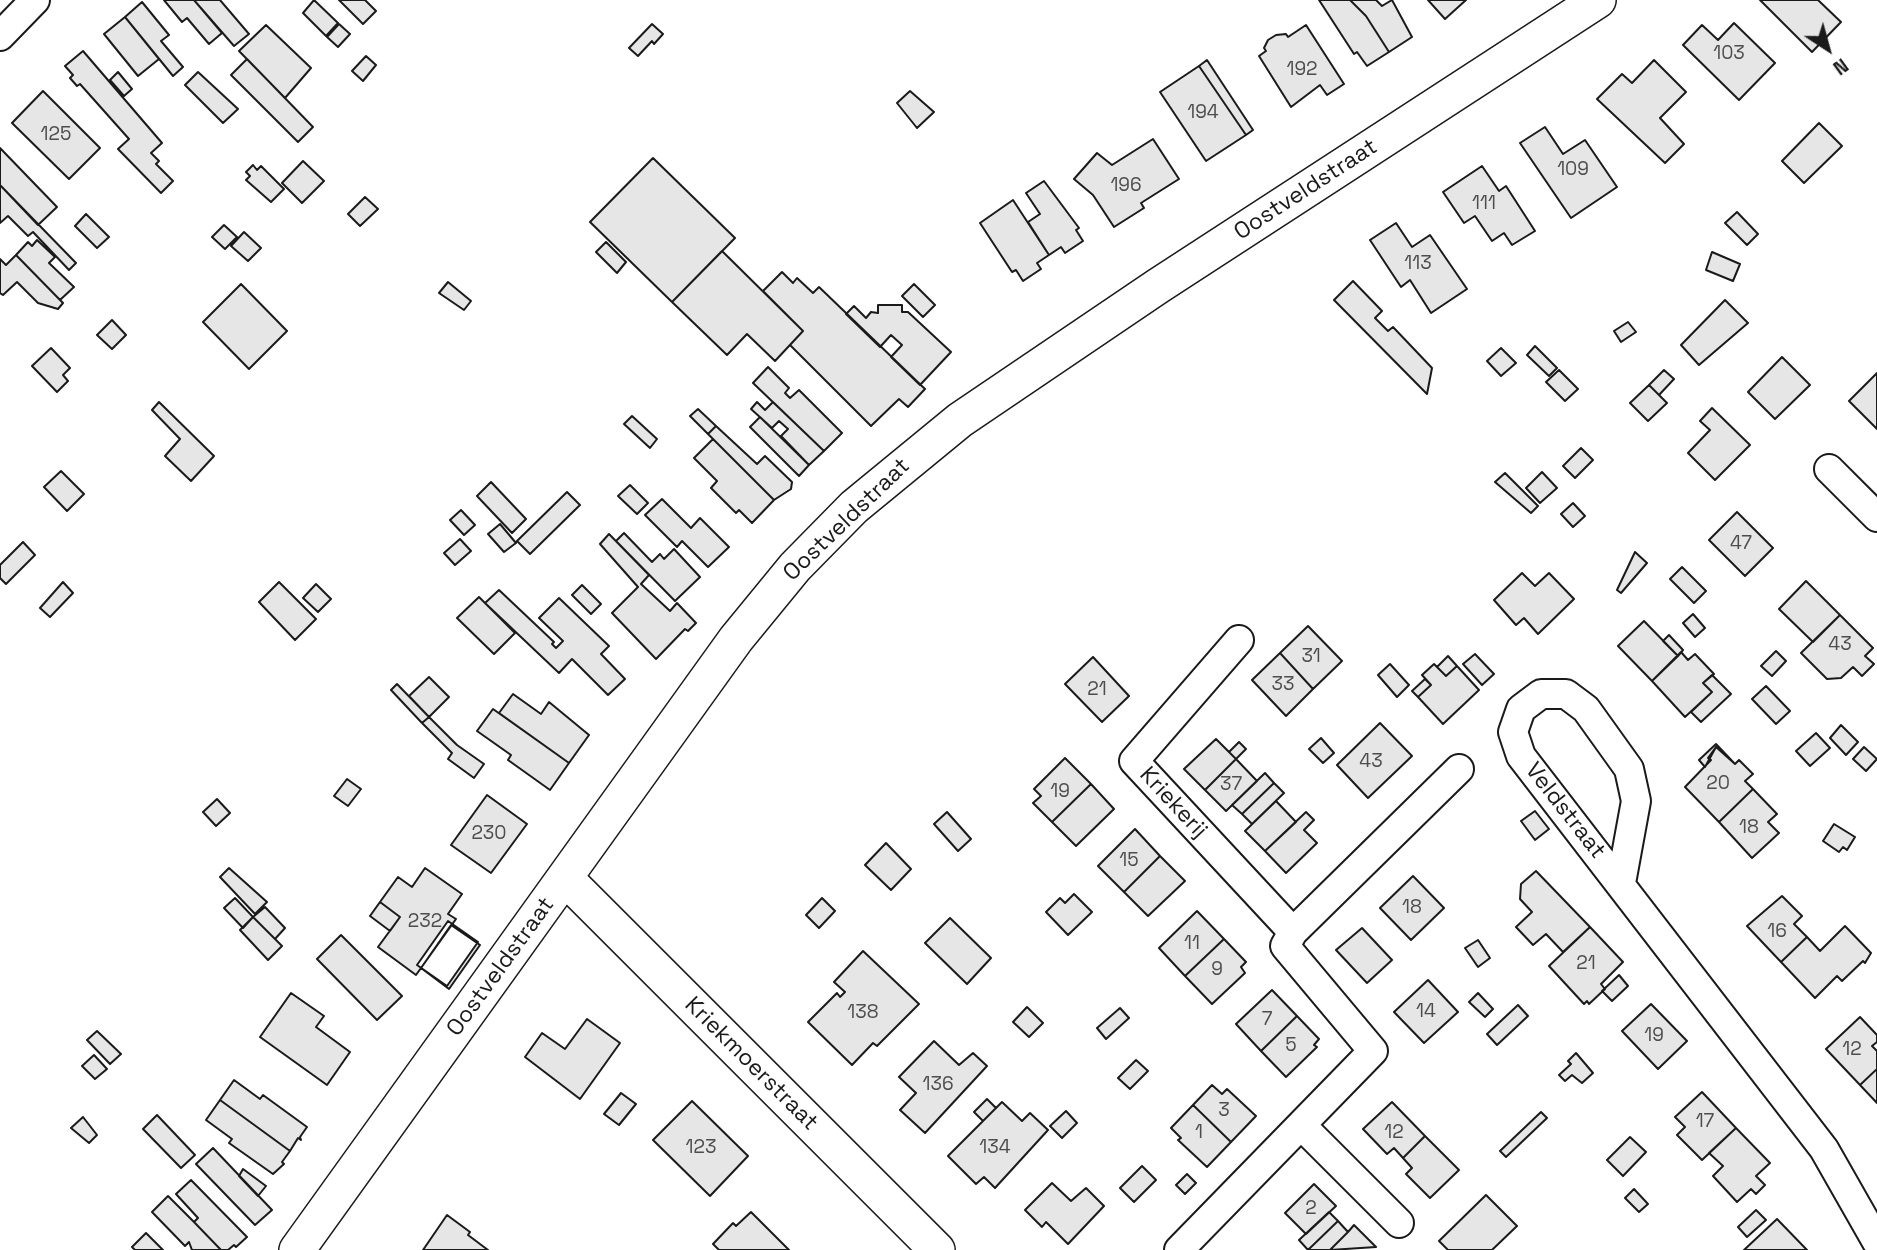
<!DOCTYPE html>
<style>
body{margin:0}
#map{position:relative;width:1877px;height:1250px;overflow:hidden;background:#fff;font-family:"Space Grotesk",sans-serif}
canvas{display:block}
.north{position:absolute;left:1793px;top:14px;width:70px;height:70px;-webkit-text-stroke:5px #fff;paint-order:stroke;rotate:144deg;font-size:19px;font-weight:700;line-height:28px;text-align:center;color:#1a1a1a}
.north::after{content:'';display:block;margin:auto;width:24px;height:32px;background:#1a1a1a;clip-path:polygon(50% 0,100% 100%,50% 72%,0 100%)}
</style>
<div id="map">
<canvas width="1877" height="1250"></canvas>
<div class="north">N</div>
</div>
<script>
const c = document.querySelector('canvas').getContext('2d');
c.lineJoin = 'round';
function paint(path, color) {
  c.fillStyle = color;
  c.fill(path, 'evenodd');
}
function trace(path, color, width, dash) {
  c.strokeStyle = color;
  c.lineWidth = width;
  c.lineCap = dash ? 'butt' : 'round';
  c.setLineDash(dash || []);
  c.stroke(path);
}
function write(font, color, halo, rows, align = 'center') {
  c.font = font + ' "Space Grotesk",sans-serif';
  c.lineWidth = 5;
  c.setLineDash([]);
  c.textBaseline = 'middle';
  c.strokeStyle = halo;
  c.fillStyle = color;
  for (const [text, x, y, turn = 0] of rows) {
    c.save();
    c.translate(x, y);
    c.rotate((+turn || 0) * Math.PI / 180);
    c.textAlign = isNaN(turn) ? turn : align;
    if (halo) c.strokeText(text, 0, 0);
    c.fillText(text, 0, 0);
    c.restore();
  }
}
const building = new Path2D(`
 M164,0H194L222,33L209,44L187,18L182,22Z
 M194,0H220L249,34L234,46Z
 M314,0L338,23L326,36L303,13Z
 M339,0H365L376,11L363,24Z
 M1319,0H1350L1366,16L1389,52L1367,66L1357,52L1354,54Z
 M1350,0H1376L1382,6L1392,0L1412,37L1389,52L1366,16Z
 M1428,0H1466L1445,19Z
 M1760,0H1818L1841,22L1812,52Z
 M142,2L169,35L161,41L183,67L173,76L125,17Z
 M125,17L159,59L138,76L104,34Z
 M1734,23L1775,63L1739,100L1683,45L1702,25L1718,40Z
 M339,24L350,34L338,47L327,37Z
 M652,24L663,34L654,44L652,41L638,56L629,48Z
 M266,25L311,68L285,98L239,51Z
 M1306,25L1344,84L1327,95L1320,85L1291,107L1259,56L1266,51L1264,48L1268,40L1276,35L1286,34L1288,37Z
 M83,51L162,143L151,153L159,161L156,164L173,181L161,193L118,149L129,139L80,84L77,86L70,78L73,75L65,66Z
 M366,56L376,65L363,81L352,71Z
 M247,59L313,127L298,142L231,75Z
 M1207,60L1253,130L1246,135L1199,66Z
 M1654,60L1686,92L1660,118L1684,144L1665,163L1597,99L1622,74L1632,83Z
 M1199,66L1246,135L1206,161L1160,92Z
 M118,72L132,89L124,96L110,80Z
 M198,72L238,109L223,123L185,85Z
 M43,91L100,148L69,179L12,123Z
 M910,91L934,112L917,128L897,103Z
 M1819,123L1842,146L1804,183L1782,161Z
 M1545,127L1563,154L1585,140L1617,187L1571,218L1520,143Z
 M1153,139L1179,179L1141,203L1144,208L1114,227L1093,195L1074,179L1097,153L1112,165Z
 M0,148L57,207L38,225L0,185Z
 M653,158L735,238L672,302L590,222Z
 M303,161L324,181L302,203L282,183Z
 M253,165L257,170L261,166L284,189L271,202L246,180L250,176L246,172Z
 M1482,166L1499,191L1506,186L1535,231L1512,245L1504,233L1492,241L1475,216L1464,223L1443,192Z
 M1044,181L1079,228L1076,230L1083,241L1065,253L1061,247L1049,255L1028,222L1040,214L1026,193Z
 M0,185L76,263L69,270L33,232L28,236L8,216L0,223Z
 M365,197L378,209L360,226L348,214Z
 M1013,200L1049,255L1037,263L1041,269L1023,281L1016,270L1012,272L980,223Z
 M1737,212L1758,234L1747,245L1725,223Z
 M86,214L109,237L97,248L75,226Z
 M1396,223L1412,247L1430,235L1467,289L1431,313L1410,280L1401,287L1370,240Z
 M224,225L237,237L225,249L212,237Z
 M244,232L261,248L248,261L231,246Z
 M37,240L55,257L49,263L74,287L60,300L16,255L28,242L32,246Z
 M606,242L626,262L617,273L596,252Z
 M722,251L803,331L775,361L747,334L727,355L672,302Z
 M1712,252L1740,264L1733,281L1706,270Z
 M16,255L63,303L58,309L38,303L17,282L3,295L0,293V259L6,265Z
 M782,272L793,283L797,278L813,293L819,287L925,389L908,407L899,399L871,426L790,345L803,331L763,291Z
 M1353,281L1382,311L1375,318L1388,331L1393,327L1432,368L1427,394L1334,300Z
 M448,282L471,301L464,310L439,293Z
 M241,284L287,331L249,369L203,322Z
 M914,284L935,305L923,317L902,296Z
 M1725,300L1748,323L1699,365L1681,345Z
 M878,305H902V312H908L951,352L920,385L891,357L902,345L891,335L880,347L846,314L854,306L866,318L871,312L878,313Z
 M112,320L126,335L112,349L97,335Z
 M1628,322L1636,332L1621,342L1614,331Z
 M1535,346L1557,368L1549,376L1527,355Z
 M51,348L70,368L63,375L68,381L57,392L32,366Z
 M1501,348L1516,363L1501,376L1487,361Z
 M1782,357L1810,385L1775,419L1748,392Z
 M768,367L789,388L785,393L790,398L799,390L842,433L824,451L753,383Z
 M1559,370L1578,389L1565,401L1546,382Z
 M1664,370L1674,379L1659,395L1649,385Z
 M1877,373V429L1849,401Z
 M1649,385L1667,403L1648,421L1630,403Z
 M159,402L214,456L191,481L165,456L180,439L152,410Z
 M757,402L765,410L773,402L824,451L809,465L781,436L788,429L779,421L772,428L751,409Z
 M1712,408L1750,445L1715,480L1688,453L1710,430L1700,421Z
 M698,409L716,426L708,434L690,416Z
 M632,416L657,439L650,448L624,424Z
 M760,417L809,465L799,476L750,427Z
 M716,426L757,464L765,456L792,482L791,489L774,500L708,434Z
 M713,439L774,500L752,523L739,510L736,513L711,488L717,481L694,458Z
 M1581,448L1593,460L1575,478L1563,466Z
 M61,471L84,494L67,511L44,487Z
 M1542,472L1557,488L1540,503L1526,488Z
 M1505,473L1538,506L1531,513L1495,482Z
 M491,482L526,519L512,533L477,496Z
 M630,485L648,503L637,514L618,496Z
 M567,492L580,505L530,554L517,541Z
 M662,499L691,528L700,518L729,547L708,567L682,541L677,547L645,515Z
 M1573,503L1585,516L1573,527L1561,514Z
 M461,510L475,525L464,535L450,520Z
 M1737,512L1773,548L1745,576L1709,540Z
 M500,524L516,543L504,552L488,534Z
 M624,533L652,562L660,554L664,559L674,549L700,577L675,601L616,541Z
 M609,534L649,575L641,584L670,611L677,603L696,623L688,631L685,629L656,659L612,613L638,587L600,544Z
 M460,539L471,551L455,565L444,553Z
 M23,542L35,555L6,584L0,578V565Z
 M1635,552L1647,563L1621,593L1617,590Z
 M1682,567L1706,591L1694,603L1670,579Z
 M1522,573L1535,586L1549,573L1574,599L1538,634L1524,618L1516,625L1494,600Z
 M1806,581L1840,615L1813,642L1779,609Z
 M63,582L73,593L50,617L40,608Z
 M279,582L316,619L295,640L259,602Z
 M316,584L331,599L318,612L303,598Z
 M582,585L601,604L591,614L572,595Z
 M499,590L554,642L552,644L556,648L563,641L539,618L559,598L609,646L601,654L625,679L608,695L572,659L559,673L485,603Z
 M479,597L515,633L494,654L457,618Z
 M1693,614L1705,628L1695,637L1683,623Z
 M1840,615L1873,648L1865,656L1874,664L1862,676L1853,667L1841,678L1827,679L1801,653Z
 M1644,621L1678,656L1652,681L1618,646Z
 M1308,626L1342,661L1313,689L1280,653Z
 M1669,635L1683,650L1678,656L1663,641Z
 M1776,651L1786,661L1772,676L1761,666Z
 M1681,652L1688,660L1695,654L1714,674L1703,683L1712,692L1685,717L1652,681Z
 M1280,653L1313,689L1286,716L1252,680Z
 M1475,654L1494,674L1482,685L1463,664Z
 M1448,656L1457,666L1446,676L1437,667Z
 M1093,657L1129,696L1102,722L1065,684Z
 M1390,664L1409,685L1397,697L1378,675Z
 M1434,664L1446,676L1457,666L1479,690L1443,724L1418,697L1431,685L1422,675Z
 M1712,675L1731,694L1701,722L1691,712L1712,692L1703,683Z
 M429,677L449,697L429,717L409,696Z
 M1425,679L1431,685L1418,697L1412,691Z
 M397,684L429,717L422,723L391,690Z
 M1766,686L1790,711L1776,724L1752,699Z
 M513,694L541,714L549,702L589,735L569,763L499,713Z
 M493,709L569,763L550,790L508,760L511,755L477,731Z
 M429,717L457,745L484,764L474,778L448,759L452,753L422,723Z
 M1380,723L1412,756L1368,798L1337,765Z
 M1841,725L1858,742L1846,755L1830,738Z
 M1816,733L1830,748L1810,766L1796,751Z
 M1321,738L1334,753L1323,763L1309,749Z
 M1216,739L1236,759L1205,790L1184,769Z
 M1239,742L1246,749L1236,759L1229,752Z
 M1716,744L1735,764L1716,747L1705,767L1699,760Z
 M1716,747L1735,764L1739,760L1753,774L1745,781L1753,789L1719,822L1685,787L1711,760L1708,758Z
 M1864,747L1877,759L1866,771L1853,759Z
 M1065,758L1091,784L1052,822L1033,803L1041,796L1034,789Z
 M1236,759L1257,781L1226,811L1205,790Z
 M1265,773L1274,783L1242,814L1232,805Z
 M347,779L361,789L348,806L334,796Z
 M1274,783L1284,793L1252,824L1242,814Z
 M1091,784L1114,809L1076,846L1052,822Z
 M1753,789L1777,814L1768,822L1779,833L1752,858L1719,822Z
 M487,795L527,824L491,873L451,845Z
 M217,799L230,813L216,826L203,812Z
 M1276,801L1296,822L1265,851L1245,831Z
 M1535,811L1549,829L1535,840L1521,821Z
 M947,812L971,839L958,851L934,824Z
 M1306,812L1314,820L1304,830L1317,843L1286,873L1265,851Z
 M1834,824L1855,837L1847,850L1843,847L1839,852L1823,841Z
 M1135,829L1160,856L1124,892L1098,866Z
 M886,843L911,869L891,890L865,865Z
 M1160,856L1185,881L1148,916L1124,892Z
 M229,868L267,902L255,914L220,877Z
 M425,868L462,894L448,914L456,919L416,975L378,947L400,917L380,902L398,877L412,887Z
 M1536,871L1590,927L1563,952L1546,934L1533,945L1516,927L1532,912L1520,899L1521,884Z
 M1413,876L1444,908L1411,940L1380,908Z
 M1074,894L1092,912L1068,935L1046,912L1060,898L1065,903Z
 M1782,896L1802,916L1794,924L1807,937L1781,962L1747,926Z
 M235,898L253,917L243,928L224,908Z
 M822,898L835,911L819,928L806,915Z
 M380,902L400,917L390,931L370,916Z
 M265,907L285,928L275,939L253,917Z
 M1197,911L1224,939L1185,976L1159,948Z
 M253,917L282,946L268,960L240,930Z
 M950,918L991,958L967,984L925,943Z
 M448,921L478,942L447,986L417,965Z
 M451,925L480,945L449,989L421,968Z
 M1845,926L1871,953L1865,963L1863,961L1842,981L1837,976L1815,998L1781,962L1807,937L1820,951Z
 M1590,927L1623,962L1601,984L1605,989L1589,1004L1587,1001L1584,1004L1549,966Z
 M1362,928L1392,960L1367,983L1336,950Z
 M341,935L402,996L377,1020L317,959Z
 M1224,939L1246,962L1241,967L1245,973L1212,1004L1185,976Z
 M1478,940L1490,958L1478,967L1465,948Z
 M863,951L919,1004L877,1046L873,1043L852,1065L808,1022L837,993L840,997L845,992L834,982Z
 M1619,975L1628,986L1612,1001L1602,991Z
 M1428,980L1458,1012L1424,1043L1394,1012Z
 M1272,990L1297,1016L1261,1051L1236,1024Z
 M291,993L324,1016L316,1027L350,1052L327,1085L260,1037Z
 M1478,993L1493,1009L1485,1017L1469,1002Z
 M1651,1004L1687,1041L1658,1069L1622,1031Z
 M1518,1005L1528,1016L1497,1045L1487,1034Z
 M1027,1007L1043,1023L1029,1037L1013,1022Z
 M1120,1008L1129,1018L1106,1039L1097,1028Z
 M1297,1016L1319,1039L1314,1045L1317,1047L1286,1077L1261,1051Z
 M1860,1017L1877,1035V1042L1872,1046L1877,1051V1069L1860,1085L1826,1049Z
 M587,1019L620,1043L580,1099L525,1057L542,1033L565,1049Z
 M97,1031L121,1054L110,1064L87,1040Z
 M934,1041L959,1065L973,1053L987,1066L925,1133L900,1110L916,1093L899,1077Z
 M1576,1053L1593,1073L1582,1083L1572,1075L1565,1081L1559,1075L1571,1064L1568,1061Z
 M94,1055L107,1069L95,1079L82,1066Z
 M1136,1060L1148,1071L1130,1089L1118,1078Z
 M1877,1069V1103L1860,1085Z
 M234,1080L260,1099L263,1095L307,1127L300,1137L301,1140L298,1138L290,1151L220,1100Z
 M1212,1085L1222,1094L1227,1089L1256,1116L1231,1142L1193,1105Z
 M1702,1092L1736,1128L1702,1160L1677,1135L1685,1127L1675,1117Z
 M621,1093L636,1104L619,1125L604,1114Z
 M987,1099L996,1108L983,1121L974,1112Z
 M220,1100L290,1151L282,1162L284,1164L273,1174L229,1143L232,1139L206,1120Z
 M692,1101L748,1156L710,1196L653,1140Z
 M1002,1102L1022,1121L1030,1113L1048,1130L995,1188L984,1177L976,1184L948,1156Z
 M1392,1102L1425,1136L1403,1158L1394,1148L1387,1154L1363,1129Z
 M1193,1105L1231,1142L1207,1167L1178,1140L1181,1138L1171,1128Z
 M1066,1111L1077,1123L1062,1138L1050,1126Z
 M1541,1112L1547,1118L1506,1157L1500,1151Z
 M157,1115L195,1155L181,1168L143,1129Z
 M83,1117L97,1135L89,1143L71,1128Z
 M1736,1128L1770,1163L1756,1176L1765,1185L1756,1194L1751,1189L1737,1202L1713,1176L1723,1166L1709,1153Z
 M1425,1136L1459,1170L1430,1198L1406,1174L1412,1168L1403,1158Z
 M1630,1137L1646,1152L1623,1176L1607,1160Z
 M213,1148L272,1210L255,1225L196,1164Z
 M1142,1166L1156,1180L1134,1202L1120,1188Z
 M243,1169L266,1186L258,1196L239,1176Z
 M1187,1174L1196,1183L1185,1194L1176,1185Z
 M191,1180L247,1237L236,1247L234,1245L228,1250H221L194,1222L198,1218L176,1194Z
 M1052,1183L1071,1201L1086,1188L1104,1206L1068,1244L1046,1222L1042,1227L1025,1210Z
 M1314,1184L1336,1206L1306,1234L1285,1213Z
 M1634,1189L1648,1204L1639,1212L1625,1198Z
 M1486,1195L1517,1226L1492,1250H1448L1439,1241Z
 M168,1196L194,1222L221,1250H192L189,1242L185,1246L152,1212Z
 M1756,1210L1766,1220L1747,1237L1738,1227Z
 M751,1212L789,1250H719L713,1244L733,1223L736,1226Z
 M1329,1212L1338,1221L1308,1250L1299,1240Z
 M447,1215L470,1232L468,1235L488,1250H423Z
 M1777,1219L1807,1250H1744Z
 M1338,1221L1348,1232L1330,1250H1308Z
 M1354,1225L1376,1247L1330,1250L1348,1232Z
 M146,1233L163,1250H135L132,1247Z`);
paint(building, '#e6e6e6');
trace(building, '#1a1a1a', 2);
const minor = new Path2D(`
 M0,36L35,0
 M1829,469L1877,517
 M1239,640L1134,761L1293,932
 M1621,883L1636,801L1629,769L1586,709L1566,694H1541L1521,709L1513,732L1521,756L1824,1149L1877,1242
 M1301,1125L1399,1223
 M1179,1250L1373,1051L1285,946L1293,932L1459,769`);
const tertiary = new Path2D(`
 M565,878L937,1250
 M297,1250L736,639L795,567L854,507L960,420L1158,286L1598,0`);
trace(minor, '#1a1a1a', 32);
trace(tertiary, '#1a1a1a', 38);
trace(minor, '#fff', 28);
trace(tertiary, '#fff', 35);
write('19px', '#4d4d4d', null, [
 ["103",1729,54],
 ["192",1302,70],
 ["194",1203,113],
 ["125",56,135],
 ["109",1573,170],
 ["196",1126,186],
 ["111",1484,204],
 ["113",1418,264],
 ["47",1741,544],
 ["43",1840,645],
 ["31",1311,657],
 ["33",1283,685],
 ["21",1097,690],
 ["43",1371,762],
 ["20",1718,784],
 ["37",1231,785],
 ["19",1060,792],
 ["18",1749,828],
 ["230",489,834],
 ["15",1129,861],
 ["18",1412,908],
 ["232",425,922],
 ["16",1777,932],
 ["11",1192,944],
 ["21",1586,964],
 ["9",1217,970],
 ["14",1426,1012],
 ["138",863,1013],
 ["7",1267,1020],
 ["19",1654,1036],
 ["5",1291,1046],
 ["12",1852,1050],
 ["136",938,1085],
 ["3",1224,1111],
 ["17",1705,1122],
 ["1",1199,1133],
 ["12",1394,1133],
 ["123",701,1148],
 ["134",995,1148],
 ["2",1311,1209]
]);
write('23px', '#1a1a1a', '#fff', [
 ["Oostveldstraat",1306,190,-33],
 ["Oostveldstraat",847,520,-44],
 ["Kriekerij",1173,803,47],
 ["Veldstraat",1565,811,52],
 ["Oostveldstraat",501,967,-54],
 ["Kriekmoerstraat",751,1064,45]
]);
</script>
